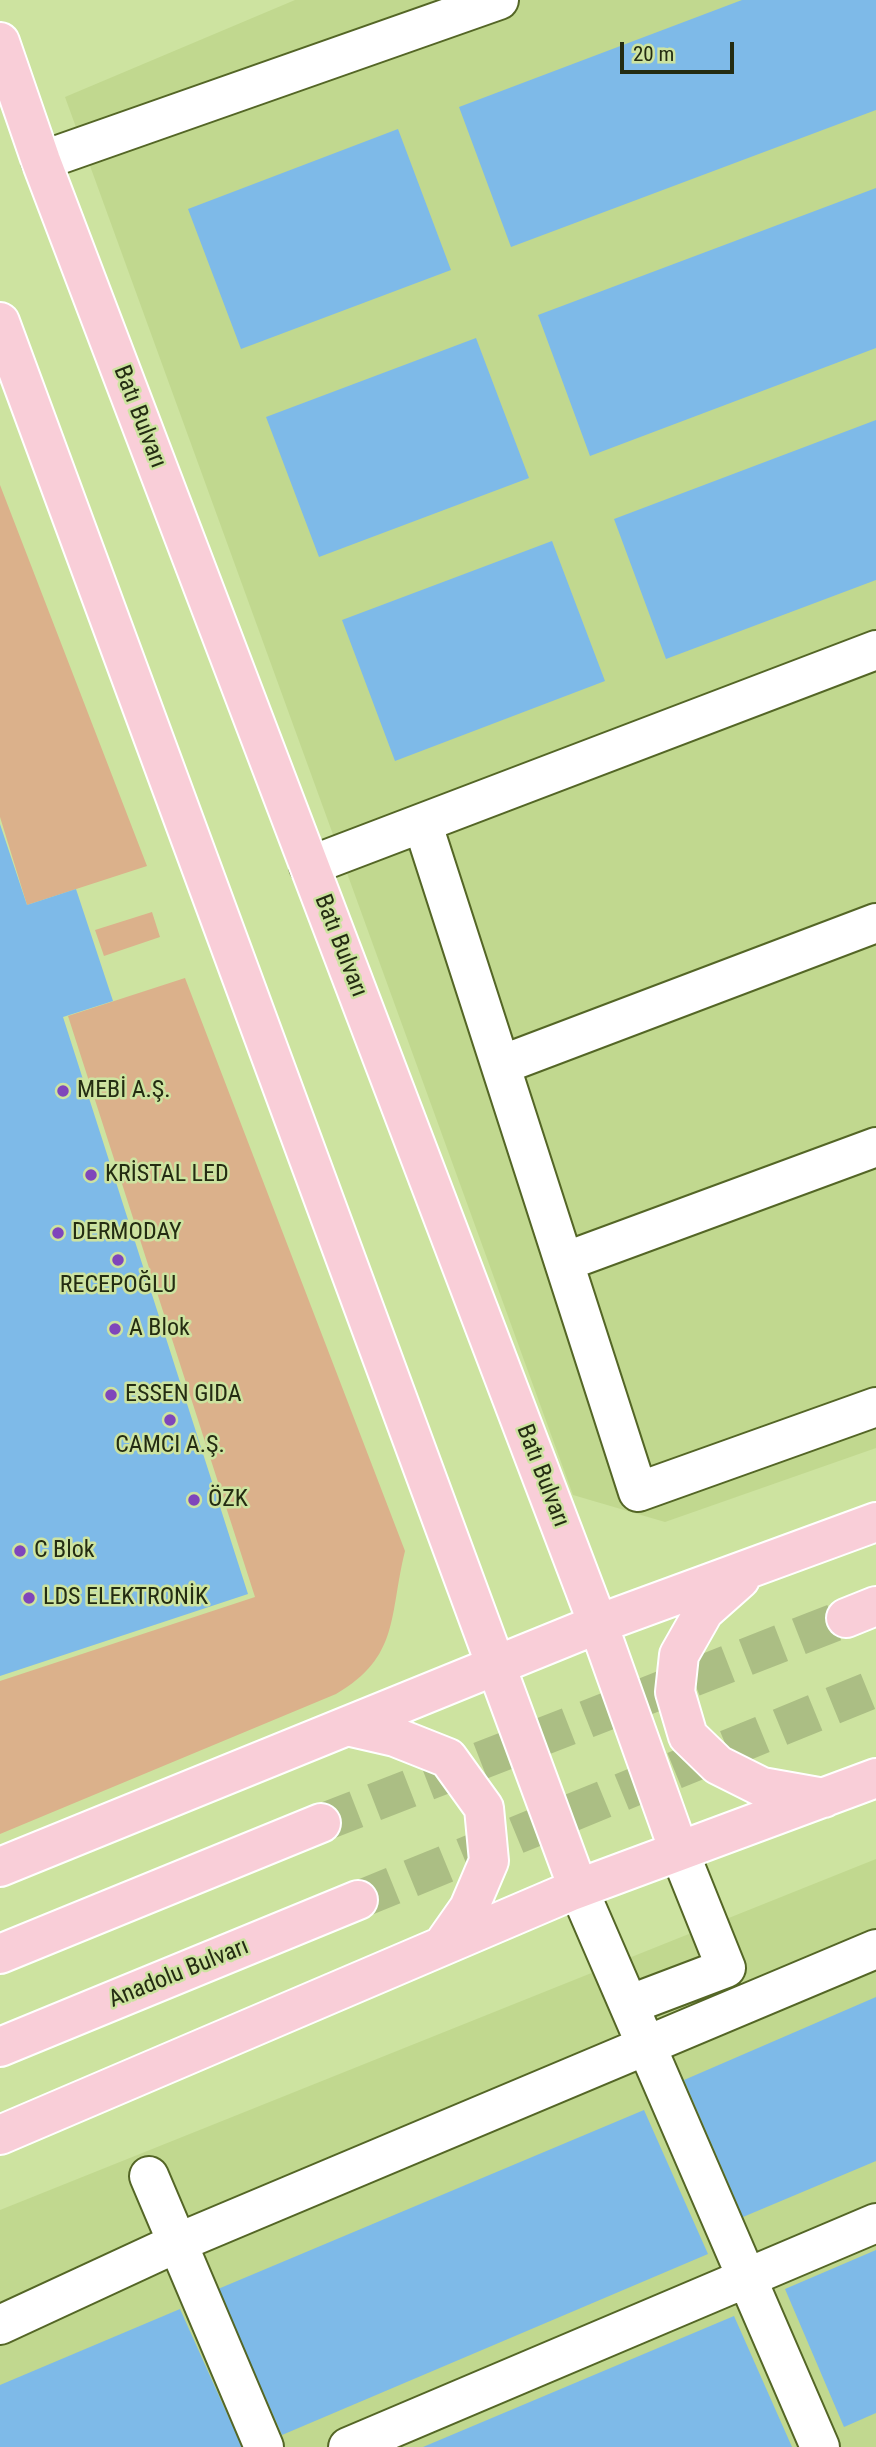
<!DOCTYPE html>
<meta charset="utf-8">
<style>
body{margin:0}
#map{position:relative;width:876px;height:2447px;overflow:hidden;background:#cde3a0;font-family:"Roboto Condensed",sans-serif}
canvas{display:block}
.scale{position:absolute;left:620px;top:42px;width:114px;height:32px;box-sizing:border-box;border:4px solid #242c12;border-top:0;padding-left:9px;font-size:21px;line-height:24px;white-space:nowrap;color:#242c12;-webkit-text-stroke:5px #cde3a0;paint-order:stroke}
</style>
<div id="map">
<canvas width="876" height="2447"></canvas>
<div class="scale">20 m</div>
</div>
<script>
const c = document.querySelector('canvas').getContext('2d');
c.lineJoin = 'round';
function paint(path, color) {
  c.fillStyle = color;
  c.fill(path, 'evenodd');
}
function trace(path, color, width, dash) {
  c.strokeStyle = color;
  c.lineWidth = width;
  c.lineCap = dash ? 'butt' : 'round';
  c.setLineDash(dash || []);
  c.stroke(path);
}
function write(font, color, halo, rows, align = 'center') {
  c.font = font + ' "Roboto Condensed",sans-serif';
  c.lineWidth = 5;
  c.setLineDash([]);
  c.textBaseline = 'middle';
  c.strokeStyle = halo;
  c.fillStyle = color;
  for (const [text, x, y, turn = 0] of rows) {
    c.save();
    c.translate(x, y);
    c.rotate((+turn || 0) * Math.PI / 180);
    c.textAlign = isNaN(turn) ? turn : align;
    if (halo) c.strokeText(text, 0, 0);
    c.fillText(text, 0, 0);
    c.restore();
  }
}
paint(new Path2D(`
 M295,0H876V1448L665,1522L573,1495L65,97Z
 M876,1859V2447H0V2210Z`), '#c1d88f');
paint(new Path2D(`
 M0,485L147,866L27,905L0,817Z
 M152,912L160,937L104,956L95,930Z
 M185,978L405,1551C389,1615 400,1657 336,1694L0,1834V1681L255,1597L68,1016Z`), '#dbb18b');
paint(new Path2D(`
 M742,0H876V110L511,247L459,107Z
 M398,129L451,270L241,349L188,209Z
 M876,188V348L590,456L538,315Z
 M476,338L529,478L319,557L266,417Z
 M876,420V580L666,659L614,519Z
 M552,541L605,681L395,761L342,620Z
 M0,824L27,905L76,889L113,1001L63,1017L248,1594L0,1676Z
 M876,1997V2161L743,2217L684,2080Z
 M644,2110L708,2254L282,2435L218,2289Z
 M876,2250V2413L844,2427L785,2289Z
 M180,2309L242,2447H0V2385Z
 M734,2316L792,2447H423Z`), '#7ebae8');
trace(new Path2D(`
 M321,1823L846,1618
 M358,1900L876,1688`), '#abbe84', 38, [38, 19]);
const minor = new Path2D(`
 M41,161L499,0
 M423,825L638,1492L876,1407
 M309,866L876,650
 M501,1065L876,923
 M564,1262L876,1147
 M578,1888L820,2447
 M631,2004L726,1968L679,1851
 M149,2176L264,2447
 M0,2325L177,2243L876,1949
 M348,2447L876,2223`);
const primary = new Path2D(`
 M0,42L41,161L598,1624L679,1851
 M0,322L578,1888
 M740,1579L704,1611L679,1655L675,1692L688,1736L718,1765L762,1787L824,1798
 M846,1618L876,1606
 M347,1726L395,1737L448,1758L484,1808L489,1861L469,1908L443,1945
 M0,1867L598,1624L876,1522
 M0,1954L321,1823
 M0,2047L358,1900
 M0,2135L569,1892L876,1778`);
trace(minor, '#546626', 42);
trace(primary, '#fff', 42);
trace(minor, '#fff', 38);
trace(primary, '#f9ced8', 38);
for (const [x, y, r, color] of [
 [63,1091,7,"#7f45bb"],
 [91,1175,7,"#7f45bb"],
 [58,1233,7,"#7f45bb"],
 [118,1260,7,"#7f45bb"],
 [115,1329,7,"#7f45bb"],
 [111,1395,7,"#7f45bb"],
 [170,1420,7,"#7f45bb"],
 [194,1500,7,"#7f45bb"],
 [20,1551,7,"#7f45bb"],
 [29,1598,7,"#7f45bb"]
]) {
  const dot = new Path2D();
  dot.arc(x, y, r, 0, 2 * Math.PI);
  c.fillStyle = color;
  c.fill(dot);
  trace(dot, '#cde3a0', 2.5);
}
write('24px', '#242c12', '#cde3a0', [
 ["Batı Bulvarı",139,417,69],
 ["Batı Bulvarı",340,946,69],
 ["Batı Bulvarı",542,1476,69],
 ["Anadolu Bulvarı",179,1974,-22]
]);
write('24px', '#242c12', '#cde3a0', [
 ["MEBİ A.Ş.",77,1091],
 ["KRİSTAL LED",105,1175],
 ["DERMODAY",72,1233],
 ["RECEPOĞLU",118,1286,"center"],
 ["A Blok",129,1329],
 ["ESSEN GIDA",125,1395],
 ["CAMCI A.Ş.",170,1446,"center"],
 ["ÖZK",208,1500],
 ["C Blok",34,1551],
 ["LDS ELEKTRONİK",43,1598]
], 'left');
</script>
